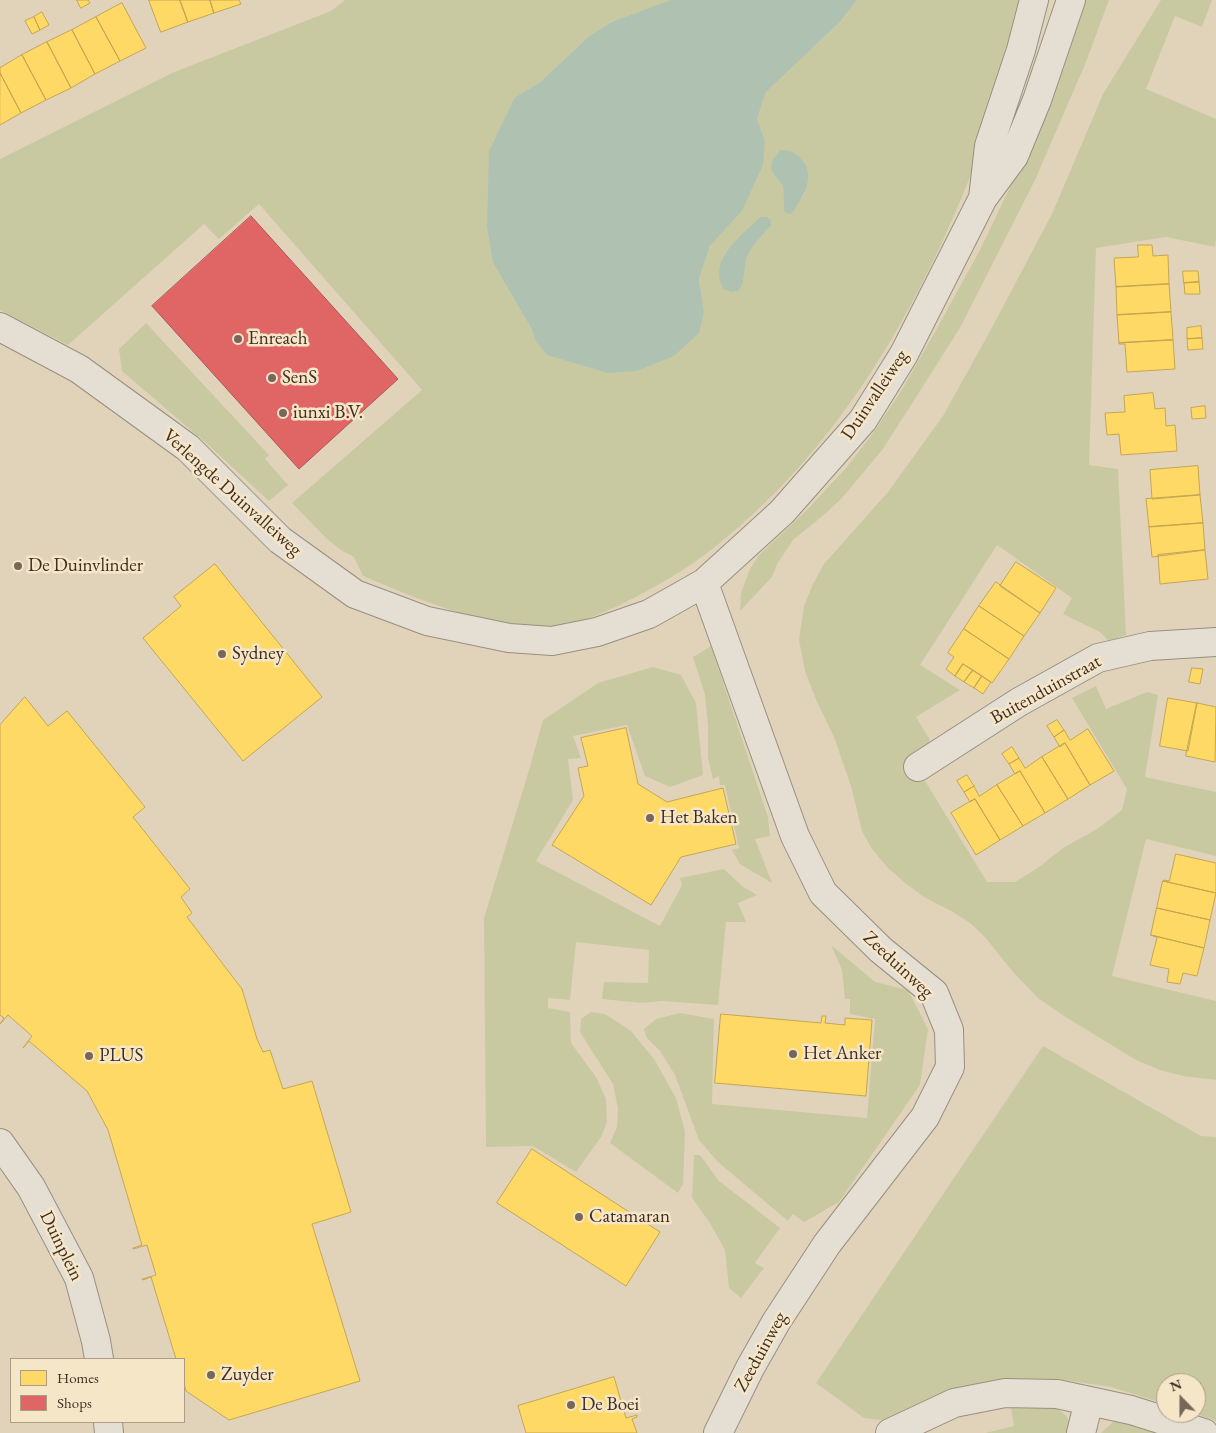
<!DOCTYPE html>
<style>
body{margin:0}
#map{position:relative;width:1216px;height:1433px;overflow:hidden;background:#e0d3ba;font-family:"EB Garamond",serif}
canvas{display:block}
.legend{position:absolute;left:10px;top:1358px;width:175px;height:65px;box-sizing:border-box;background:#f5e6c8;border:1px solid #ad9c86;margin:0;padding:6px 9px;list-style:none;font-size:15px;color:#402d23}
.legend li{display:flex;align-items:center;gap:10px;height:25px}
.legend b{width:25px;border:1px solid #ad9c86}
.north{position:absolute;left:1156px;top:1373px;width:50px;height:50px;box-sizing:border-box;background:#f5e6c8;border:1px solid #ad9c86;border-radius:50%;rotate:338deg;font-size:14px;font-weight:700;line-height:20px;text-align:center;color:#402d23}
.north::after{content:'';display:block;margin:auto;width:18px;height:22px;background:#786758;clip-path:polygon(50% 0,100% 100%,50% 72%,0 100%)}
</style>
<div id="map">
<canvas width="1216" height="1433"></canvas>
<ul class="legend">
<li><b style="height:14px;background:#ffd966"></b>Homes</li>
<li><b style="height:14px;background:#e06666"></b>Shops</li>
</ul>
<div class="north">N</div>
</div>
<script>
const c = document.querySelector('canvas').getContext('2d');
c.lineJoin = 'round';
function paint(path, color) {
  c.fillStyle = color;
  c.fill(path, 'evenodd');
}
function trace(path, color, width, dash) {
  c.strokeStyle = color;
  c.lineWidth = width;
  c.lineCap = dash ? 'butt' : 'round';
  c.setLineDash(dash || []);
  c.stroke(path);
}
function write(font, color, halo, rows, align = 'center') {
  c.font = font + ' "EB Garamond",serif';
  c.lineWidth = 5;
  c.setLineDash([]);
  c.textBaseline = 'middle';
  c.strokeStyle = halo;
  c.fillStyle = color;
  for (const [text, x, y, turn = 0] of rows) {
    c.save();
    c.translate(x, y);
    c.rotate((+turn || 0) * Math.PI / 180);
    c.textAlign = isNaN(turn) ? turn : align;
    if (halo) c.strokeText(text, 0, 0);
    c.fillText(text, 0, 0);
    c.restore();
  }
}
paint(new Path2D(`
 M345,0H671L588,37L539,83L515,97L493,263L531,328L536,342L704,312L699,279L710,246L742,211L765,140L757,119L766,92L840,22L857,0H1026C1017,30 1009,59 1000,89C995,105 991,122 985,138C934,276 863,413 753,514C723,542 690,568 654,587C627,602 585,624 555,627C496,632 417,599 363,576L354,557L341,550L327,539L292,503L422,390L259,204L219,239L204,224L68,345L0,310V159L172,73L331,11ZM774,175L805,193L796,207L784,211L783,186ZM760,218V237L749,252L744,266V274L725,254Z
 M1083,0H1109L1086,62L1035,180L960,328L883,449L842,498L825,514L793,540L777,564L772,577L740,611L741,593L750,569L759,555L805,512L846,468L873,433L900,393L935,332L980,250L1021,164Z
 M1161,0H1212L1202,27L1175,16L1146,89L1216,119V239L1215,247L1166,237L1096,248L1089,465L1118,469L1126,635L1109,641L1100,632L1063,614L1072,598L997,545L920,665L960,690L916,717L929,738L930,745L911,758L987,882H1015L1039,867L1063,848L1097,829L1122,810L1127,789L1072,698L1096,686L1106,709L1147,692L1158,695L1145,777L1216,792V856L1146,839L1112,976L1216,1001V1080L1183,1076L1160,1070L1136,1060L1064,1016L1038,998L1012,971L985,937L970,923L953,912L924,897L905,883L887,867L872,849L862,831L851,786L834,737L817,702L805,671L799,640L804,606L813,584L824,564L888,492L943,416L989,333L1052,214L1103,94Z
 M146,323L269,455L265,459L288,485L269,501L206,443L122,371L119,349Z
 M711,646L768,817L770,836L755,839L772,883L740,864L732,850L739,848L725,785H720L719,776L713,779L708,758V726L705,695L693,657Z
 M653,667L681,675L696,703L703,775L670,787L645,776L627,725L573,736L581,758L568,759L573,800L536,861L660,926L682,885L680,878L724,869L742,886L757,895L738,903L746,922H726L718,1005L662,1001L642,1003L602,999L604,982L648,983L649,950L576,942L570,1000L548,998V1008L570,1012L571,1043L596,1077L606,1099L607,1122L601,1137L576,1172L533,1146L486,1147L484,918L529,770L543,720L598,683Z
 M831,945L875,982L908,990L928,1029L920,1085L839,1202L804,1222L793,1214L788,1221L718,1162L699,1140L675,1075L660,1051L646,1037L644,1029L656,1019L680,1013L714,1019L712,1104L867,1118L875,1019L850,1014V999H845L842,970Z
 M591,1012L605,1014L631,1031L654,1059L676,1098L685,1132L683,1184L678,1193L610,1143L617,1127L618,1109L613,1084L580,1032L581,1019Z
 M1043,1046L1201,1136L1216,1137V1421L1194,1413H1196V1383H1166V1404L1111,1387L1057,1379L993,1384L889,1421L864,1418L816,1383Z
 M694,1155H700L719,1181L780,1228L755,1263L764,1268L741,1298L729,1288L725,1250L710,1223L692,1198Z
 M1050,1406C1065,1412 1070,1417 1072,1433H985L1014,1426L1011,1408Z
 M1114,1421H1128L1169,1433H1101Z`), '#c9c9a1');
paint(new Path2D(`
 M671,0H857L840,22L766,92L757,119L765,140L763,165L742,211L710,246L699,279L704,312L699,333L674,356L637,371L608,373L547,355L536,342L531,328L493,263L487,227L489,151L515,97L539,83L588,37L612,22Z
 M780,150C789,150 795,152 801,159C817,175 803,198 792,213L788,214L784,211L783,186L774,175L771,169L772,161Z
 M760,217H767L771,220V225C763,235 752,245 747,257C743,268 746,282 738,291L732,292L723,289C708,258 741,237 760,217Z`), '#afc2b1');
const homes = new Path2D(`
 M77,0H88L90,3L81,8Z
 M149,0H180L188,22L161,32Z
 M180,0H210L214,13L188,22Z
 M210,0H239L241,4L214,13Z
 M122,3L146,48L120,61L96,17Z
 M42,12L49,25L40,30L34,17Z
 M34,17L40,30L32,34L25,21Z
 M96,17L120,61L95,74L72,30Z
 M72,30L95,74L71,88L47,42Z
 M47,42L71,88L46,100L22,55Z
 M22,55L46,100L21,113L0,73V68Z
 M0,73L21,113L0,125Z
 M1138,245H1152L1153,256L1168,255L1169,284L1116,287L1114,258L1138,257Z
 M1183,271H1198L1199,282L1184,283Z
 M1199,282L1200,294H1185L1184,283Z
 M1169,284L1171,312L1117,315L1116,287Z
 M1171,312L1173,340L1119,343L1117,315Z
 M1201,326L1202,338L1187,339V328Z
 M1202,338L1203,349L1188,350L1187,339Z
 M1173,340L1175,369L1127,372L1125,344H1119V343Z
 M1153,393L1155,409L1165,408L1166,426L1175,425L1177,451L1121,455L1119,434L1107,435L1105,413L1125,412L1124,396Z
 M1205,406L1206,418L1192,419L1191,408Z
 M1198,466L1200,495L1152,499L1150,470Z
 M1200,495L1203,523L1149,527L1146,499Z
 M1203,523L1205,550L1152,557L1149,527Z
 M1205,550L1208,579L1160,584L1158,555Z
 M1016,562L1056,588L1040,613L1000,586Z
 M215,564L322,697L243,761L143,638L181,606L174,597Z
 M996,582L1040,613L1024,636L979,606Z
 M979,606L1024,636L1009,659L964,629Z
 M964,629L1009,659L992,683L963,664L955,676L946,669L954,657L948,653Z
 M963,664L973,670L964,682L955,676Z
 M1192,668L1203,669L1200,684L1189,682Z
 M973,670L982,676L974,688L964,682Z
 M982,676L991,682L983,694L974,688Z
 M25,697L48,726L67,711L145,807L133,817L190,889L181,897L192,913L187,917L242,989L257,1039L263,1052L270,1050L283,1089L312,1081L351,1212L312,1224L360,1381L229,1420L186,1391L184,1384V1359H176L151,1277L143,1280L142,1279L156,1275L147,1245L133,1249V1248L142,1245L108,1130L87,1091L29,1041L23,1048L32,1036L8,1015L0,1024L4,1018L0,1015V725Z
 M1168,698L1197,703L1188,751L1160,746Z
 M1197,703L1216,707L1215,762L1186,756Z
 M1057,720L1064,730L1054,737L1047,726Z
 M626,728L638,784L667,802L723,788L736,844L681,857L651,905L552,845L584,796L578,768L588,766L581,738Z
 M1088,729L1114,771L1090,785L1065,743L1060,747L1054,737L1064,730L1070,740Z
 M1065,743L1090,785L1068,799L1042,757Z
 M1012,747L1019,758L1009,764L1002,754Z
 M1042,757L1068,799L1045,813L1020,771L1015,774L1009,764L1019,758L1025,768Z
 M1020,771L1045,813L1023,826L997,785Z
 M967,775L974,786L964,792L957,781Z
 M997,785L1023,826L1000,840L975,799L970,802L964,792L974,786L979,796Z
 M975,799L1000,840L976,855L951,813Z
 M1176,854L1216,863V893L1163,881L1164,880L1169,881Z
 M1163,881L1216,893L1210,920L1157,908Z
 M1157,908L1210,920L1204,948L1151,935Z
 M1151,935L1204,948L1197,976L1183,973L1180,984L1167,982L1169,969L1150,965L1157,938Z
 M721,1014L821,1023L822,1016H826L825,1023L845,1025V1018L872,1020L866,1096L715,1083Z
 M532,1149L660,1232L626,1286L497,1203Z
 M614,1377L626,1418L637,1415V1417L632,1419L637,1433H526L518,1406Z`);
paint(homes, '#ffd966');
trace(homes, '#c6a552', 1);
const shops = new Path2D(`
 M251,216L398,379L299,469L152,306Z`);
paint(shops, '#e06666');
trace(shops, '#b05552', 1);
const minor = new Path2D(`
 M983,198L989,146L1021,50L1034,0
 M0,327L79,369L188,448L280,540L355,594L427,621L509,638L552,641L597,632L649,614L704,583L782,512L863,420L904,354L983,198L1014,156L1037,100L1071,0
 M704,583L795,836L823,893L881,950L934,993L949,1030L950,1067L925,1117L827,1244L776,1322L750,1368L718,1433
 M918,767L1019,702L1098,658L1150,646L1216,642
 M0,1143L31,1187L79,1278L96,1341L99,1359
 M108,1422L109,1433
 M890,1433L954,1403L1005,1393L1057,1394L1131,1410L1204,1433
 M1081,1433L1089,1401`);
trace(minor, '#998f81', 30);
trace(minor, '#e5dfd3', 28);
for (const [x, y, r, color] of [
 [238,339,5,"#786758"],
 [272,378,5,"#786758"],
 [283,413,5,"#786758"],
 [18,566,5,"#786758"],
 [222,654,5,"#786758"],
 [650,818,5,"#786758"],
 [793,1054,5,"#786758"],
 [89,1056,5,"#786758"],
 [579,1217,5,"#786758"],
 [211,1375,5,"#786758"],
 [571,1405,5,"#786758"]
]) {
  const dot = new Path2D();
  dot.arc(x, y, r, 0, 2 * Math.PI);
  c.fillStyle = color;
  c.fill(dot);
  trace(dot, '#f5e6c8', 2);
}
write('19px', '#402d23', '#f5e6c8', [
 ["Enreach",248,339],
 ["SenS",282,378],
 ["iunxi B.V.",293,413],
 ["De Duinvlinder",28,566],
 ["Sydney",232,654],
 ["Het Baken",660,818],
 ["Het Anker",803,1054],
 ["PLUS",99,1056],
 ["Catamaran",589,1217],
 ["Zuyder",221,1375],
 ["De Boei",581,1405]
], 'left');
write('19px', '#402d23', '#f5e6c8', [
 ["Duinvalleiweg",875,395,-56],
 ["Verlengde Duinvalleiweg",232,493,42],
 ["Buitenduinstraat",1046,690,-29],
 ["Zeeduinweg",898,965,43],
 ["Duinplein",61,1246,64],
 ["Zeeduinweg",761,1352,-61]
]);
</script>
